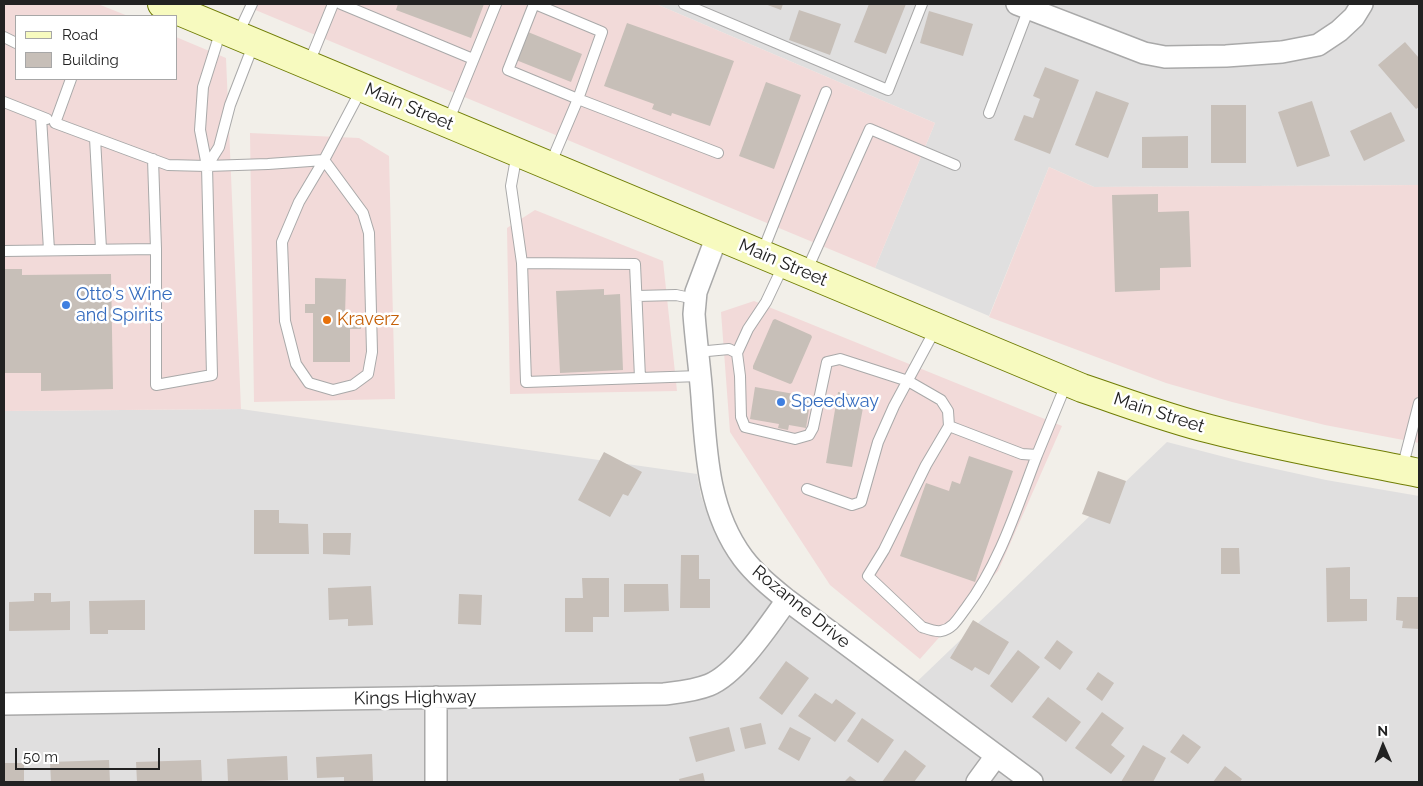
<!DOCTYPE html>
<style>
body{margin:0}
#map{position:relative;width:1423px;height:786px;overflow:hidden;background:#f2efe9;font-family:Raleway,sans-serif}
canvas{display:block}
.frame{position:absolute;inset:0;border:5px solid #222;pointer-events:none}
.legend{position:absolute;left:15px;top:15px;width:162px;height:65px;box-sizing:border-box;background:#fff;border:1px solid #a7a7a7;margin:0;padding:6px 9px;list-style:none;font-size:15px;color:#222}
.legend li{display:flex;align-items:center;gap:10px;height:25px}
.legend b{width:25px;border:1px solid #a7a7a7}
.north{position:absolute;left:1358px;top:721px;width:50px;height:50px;-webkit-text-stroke:4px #fff;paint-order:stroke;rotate:359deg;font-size:14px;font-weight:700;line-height:20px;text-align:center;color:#222}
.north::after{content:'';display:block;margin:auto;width:18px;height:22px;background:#222;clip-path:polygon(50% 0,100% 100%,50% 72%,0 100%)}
.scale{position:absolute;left:15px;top:748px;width:145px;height:22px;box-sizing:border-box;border:2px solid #222;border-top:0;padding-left:6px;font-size:15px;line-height:18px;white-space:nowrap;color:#222;-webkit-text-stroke:4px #fff;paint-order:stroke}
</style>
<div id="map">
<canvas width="1423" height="786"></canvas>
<div class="frame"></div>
<ul class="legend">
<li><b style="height:6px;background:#f7fabf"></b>Road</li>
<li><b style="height:14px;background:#c7bfb8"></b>Building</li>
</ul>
<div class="north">N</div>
<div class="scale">50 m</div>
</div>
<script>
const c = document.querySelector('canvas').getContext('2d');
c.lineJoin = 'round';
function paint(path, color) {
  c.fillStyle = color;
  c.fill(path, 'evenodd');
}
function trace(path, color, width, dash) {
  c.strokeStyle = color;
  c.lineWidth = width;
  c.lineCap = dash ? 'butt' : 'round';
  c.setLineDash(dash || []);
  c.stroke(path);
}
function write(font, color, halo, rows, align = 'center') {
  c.font = font + ' Raleway,sans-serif';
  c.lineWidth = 5;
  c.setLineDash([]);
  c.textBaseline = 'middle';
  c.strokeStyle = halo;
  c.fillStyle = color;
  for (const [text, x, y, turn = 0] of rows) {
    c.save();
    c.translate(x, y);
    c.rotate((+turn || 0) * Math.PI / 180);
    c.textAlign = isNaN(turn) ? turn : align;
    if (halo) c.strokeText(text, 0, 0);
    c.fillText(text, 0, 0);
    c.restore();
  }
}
paint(new Path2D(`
 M656,4H1419V185L1094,187L1049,167L989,316L875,268L935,123Z
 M241,409L697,474L701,496L711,523L724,550L749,581L760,592L902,696L1167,442L1244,462L1326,480L1419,496V782H4V411Z`), '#e0dfdf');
paint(new Path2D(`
 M4,4H98L128,16H16V79H176V37L226,58L241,409L4,411Z
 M241,4H656L935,123L875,268Z
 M250,133L359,138L389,156L395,399L254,402Z
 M1049,167L1094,187L1419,185V443L1325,425L1232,402L1166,383L989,317Z
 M535,210L663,261L677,391L510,394L507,228Z
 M754,301L1062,426L998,571L920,659L830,585L730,432L721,312Z`), '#f2dad9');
paint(new Path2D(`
 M398,4H484L471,38L396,10Z
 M765,4H783L781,10Z
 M869,4H906L886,54L854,42Z
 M799,10L841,24L830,55L789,40Z
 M929,11L973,24L963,56L920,43Z
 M627,23L734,61L710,126L672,113L671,116L652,109L654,104L604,86Z
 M528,32L582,54L571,82L516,60Z
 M1405,42L1419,58V107L1416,109L1378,65Z
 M1045,67L1079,80L1050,154L1014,140L1024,115L1033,118L1040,99L1033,96Z
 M766,82L801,95L774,169L739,156Z
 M1096,91L1129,103L1108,158L1075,145Z
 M1312,101L1330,156L1297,167L1278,112Z
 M1211,105H1246V163H1211Z
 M1391,112L1405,141L1364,161L1350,131Z
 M1188,136V168H1142V137Z
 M1158,194V212L1189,211L1191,267L1160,268V290L1115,292L1112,195Z
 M4,269H22V275L111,274L113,389L41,391V373H4Z
 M315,278L346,279L345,316L361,317V329H350V362H313V313H305V304H315Z
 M604,289V295L620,294L623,370L560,373L556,291Z
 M775,319L811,335L812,337L792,383L790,384L753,369V366L773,320Z
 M755,387L811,397L806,428L789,425L788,430L778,428L779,424L750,419Z
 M838,392L865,397L852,467L826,463Z
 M604,452L642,472L628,496L623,494L610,517L578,500Z
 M969,456L1013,471L975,582L900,556L926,483L949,491L952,481L960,484Z
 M1098,471L1126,481L1110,524L1082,514Z
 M254,510H279V523L308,524L309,554H254Z
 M323,533H351L350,555L323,554Z
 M1221,548H1239L1240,574H1221Z
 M681,555H699V579H710V608H680Z
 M1350,567V599H1367V621L1327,622L1326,568Z
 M582,578H609V617H593V632H565V598H583Z
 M624,584H668L669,611L624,612Z
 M371,586L373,625L348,626V619L329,620L328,588Z
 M34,593H51V602L70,601V630L9,631V602L34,601Z
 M459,594L482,595L481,625L458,624Z
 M1397,597H1419V629L1402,628L1403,621L1396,620Z
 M145,600V630H108V634H90L89,601Z
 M973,620L1009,642L989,675L975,667L972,671L950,658Z
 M1057,640L1073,652L1060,670L1044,658Z
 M1018,650L1040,667L1012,703L990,686Z
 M786,661L809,678L782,715L759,698Z
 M1098,672L1114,683L1102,701L1086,689Z
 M815,693L832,704L836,699L856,713L835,742L798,716Z
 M1048,697L1081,722L1066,742L1032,717Z
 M1102,712L1124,728L1111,745L1125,756L1111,774L1075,748Z
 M862,718L894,740L878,763L847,741Z
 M761,723L766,744L745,749L740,728Z
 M729,727L735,751L696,762L689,737Z
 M790,727L811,738L799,761L778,749Z
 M1183,734L1201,747L1188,764L1170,752Z
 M1143,745L1166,758L1153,782H1121Z
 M905,750L926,766L914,782H882Z
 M372,754L373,781L344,782V777L317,778L316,757Z
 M287,756L288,780L228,782L227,759Z
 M109,760L110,782H51L50,762Z
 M201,760L202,782H137L136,762Z
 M4,763H24V782H4Z
 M1225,766L1242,779L1240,782H1213Z
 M703,773L705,782H680L679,779Z
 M850,776L858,782H844Z`), '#c7bfb8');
const service = new Path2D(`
 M341,4L473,59
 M534,4L508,70L578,99L718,153
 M535,4L602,32L578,99L550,165
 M684,4L888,90L922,4
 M238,34L252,4
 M4,37L16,43
 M309,63L333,4
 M4,102L47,119
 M989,113L1029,8
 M41,117L49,250
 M448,122L496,4
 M95,138L101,249
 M517,153L511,186L522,263L635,264L640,378L700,376
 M153,159L156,249
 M207,166L268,164L324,160L363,213L369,233L372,352L368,374L353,385L333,390L309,383L296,364L285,321L282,242L299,202L324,160L362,88
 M207,166L200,130L203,87L221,30
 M207,166L219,147L230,105L254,43
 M4,251L156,249V385L212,375L207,166L168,165L55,123L71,79
 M762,253L826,92
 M522,263L526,382L640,378
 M806,272L870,129L955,165
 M637,296L676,295L695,299
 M697,352L729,349L737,353L740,376L741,417L745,427L795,439L809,435L813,428L827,362L840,359L908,381L941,400L948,411L949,426L926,465L884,550L868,576L922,627C928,629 935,632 941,631C953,629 959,617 966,608C1000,563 1017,507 1037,455
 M737,353L748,329L766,302L784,264
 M949,426L1022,454L1037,455L1067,382
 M1402,469L1419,403
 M807,489L852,505L861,502L878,442L894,406L936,328`);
const minor = new Path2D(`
 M1017,4L1144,53L1165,57L1226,56L1282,52L1318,45L1339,31L1354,17L1362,4
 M717,236L696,292L694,314C696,342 700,369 702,397C706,453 708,511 743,558C755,574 771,587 787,600L1032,782
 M436,697V782
 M4,704L664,694C680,692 694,691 709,685C737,674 769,625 787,600
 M977,782L996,756`);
const secondary = new Path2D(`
 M162,4L1082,388C1124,402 1166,418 1210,429C1279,447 1349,459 1419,473`);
trace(service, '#a9a9a9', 12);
trace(minor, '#a9a9a9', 24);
trace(secondary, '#707d05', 30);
trace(service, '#fff', 10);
trace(minor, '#fff', 21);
trace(secondary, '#f7fabf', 28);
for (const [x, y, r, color] of [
 [66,305,5,"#3f7fe0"],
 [327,320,5,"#e8710a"],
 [781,402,5,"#3f7fe0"]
]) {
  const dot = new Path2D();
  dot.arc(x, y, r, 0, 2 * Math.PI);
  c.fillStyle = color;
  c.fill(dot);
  trace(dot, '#fff', 2);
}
write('18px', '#222', '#fff', [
 ["Main Street",409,107,23],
 ["Main Street",783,263,23],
 ["Main Street",1159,413,18],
 ["Rozanne Drive",801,607,39],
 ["Kings Highway",415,698,-1]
]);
write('18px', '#366cbe', '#fff', [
 ["Otto's Wine",76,295],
 ["and Spirits",76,316],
 ["Speedway",791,402]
], 'left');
write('18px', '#c56008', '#fff', [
 ["Kraverz",337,320]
], 'left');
</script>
